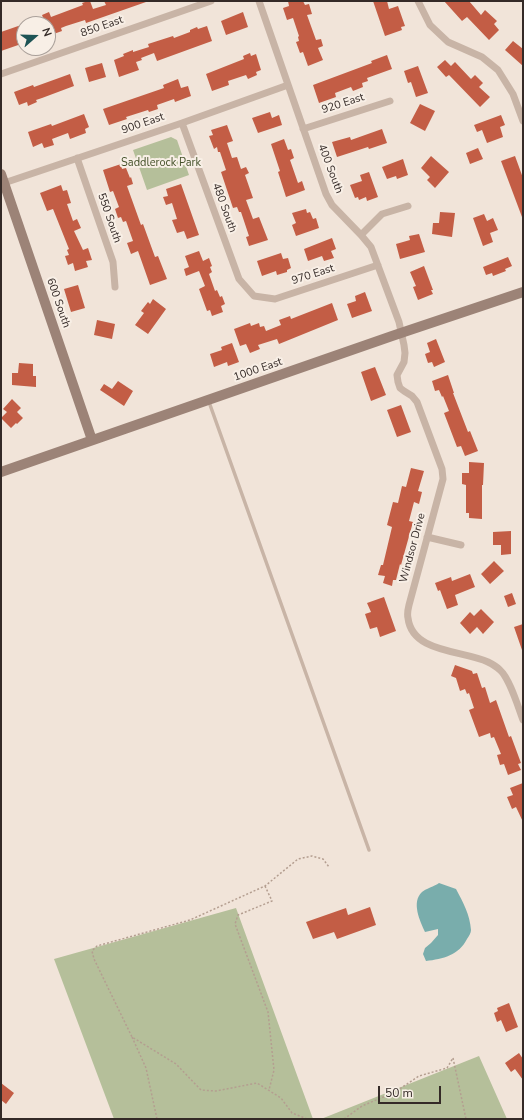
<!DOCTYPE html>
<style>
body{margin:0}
#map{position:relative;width:524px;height:1120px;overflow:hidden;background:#f1e4d9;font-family:"Nunito Sans",sans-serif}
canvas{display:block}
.frame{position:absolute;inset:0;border:2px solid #342a27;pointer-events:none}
.north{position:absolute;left:16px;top:16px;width:40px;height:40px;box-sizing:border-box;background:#f8efe6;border:1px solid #aaa09a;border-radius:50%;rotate:70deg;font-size:11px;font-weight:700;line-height:16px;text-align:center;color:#342a27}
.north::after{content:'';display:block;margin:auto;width:14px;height:18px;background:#1e5455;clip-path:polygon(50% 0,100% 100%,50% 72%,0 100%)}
.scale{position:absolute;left:378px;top:1086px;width:63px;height:18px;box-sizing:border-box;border:2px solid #342a27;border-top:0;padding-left:5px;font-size:12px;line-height:14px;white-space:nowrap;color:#342a27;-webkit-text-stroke:3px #f8efe6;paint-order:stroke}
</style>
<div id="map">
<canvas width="524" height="1120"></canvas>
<div class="frame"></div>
<div class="north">N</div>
<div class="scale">50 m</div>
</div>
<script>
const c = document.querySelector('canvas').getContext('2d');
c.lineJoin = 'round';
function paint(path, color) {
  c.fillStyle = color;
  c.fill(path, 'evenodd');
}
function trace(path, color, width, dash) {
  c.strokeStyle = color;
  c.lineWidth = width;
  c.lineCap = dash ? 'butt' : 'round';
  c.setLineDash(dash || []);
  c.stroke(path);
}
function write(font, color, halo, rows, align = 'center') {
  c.font = font + ' "Nunito Sans",sans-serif';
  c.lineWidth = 4;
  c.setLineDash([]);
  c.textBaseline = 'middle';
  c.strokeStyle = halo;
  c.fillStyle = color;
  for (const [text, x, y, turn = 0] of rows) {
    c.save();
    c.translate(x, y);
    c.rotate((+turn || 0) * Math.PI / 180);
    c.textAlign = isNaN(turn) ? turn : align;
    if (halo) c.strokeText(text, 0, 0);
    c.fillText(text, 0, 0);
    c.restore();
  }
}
paint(new Path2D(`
 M171,137L177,140L189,175L147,190L133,150Z
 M236,908L313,1119H114L54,959Z
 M479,1056L507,1119H321Z`), '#b5bf9a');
paint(new Path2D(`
 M439,883L456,889C463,902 470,915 471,930C471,933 469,936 467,939C459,955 443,959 426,961L423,954L425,948L431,943L438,935V929L425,932C420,921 411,902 422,892C425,889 435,886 439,883Z`), '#79adac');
paint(new Path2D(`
 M88,1H90L93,9L106,5L104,1L146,2L86,23L85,20L66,26L61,28L62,31L48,36V24H35V23L44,20L42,15L49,12L51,17L83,5L82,3Z
 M288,1H303L305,5L309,4L312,14L307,15L316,40L321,39L323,46L318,48L323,60L308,66L303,52L300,53L296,42L299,41L298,37L299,36L293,18L287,20L283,8L289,6Z
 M373,1H387L389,9L398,6L405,26L401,27L402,30L385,36Z
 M444,1H469L481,15L485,10L497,21L494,24L499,30L489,40L467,17L462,21Z
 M243,12L248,27L226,35L221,21Z
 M24,24V43L1,51V32Z
 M207,26L212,41L157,61L154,53L141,58L142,60L136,62L139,70L119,77L114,60L124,56L123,54L133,50V52L149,47L148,44L173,36L174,38L190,32V30L197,27L198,29Z
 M513,41L523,49V66L505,50Z
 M250,53L251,56L256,54L261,70L256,72L257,75L248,79L246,75L228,81L229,85L212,91L206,74L244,59L243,56Z
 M387,55L392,69L367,78L368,81L362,83L363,87L353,91L351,87L335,93L336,97L319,103L313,85L372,63L371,61Z
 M445,60L451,66L455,62L471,79L475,75L483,83L479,87L490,97L480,107L449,75L446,77L437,67Z
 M102,63L106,77L89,82L85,68Z
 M418,66L428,93L416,97L411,82L408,83L404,71Z
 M70,74L74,86L42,98L36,100L37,102L28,106L27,102L19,105L14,92L33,85L34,87Z
 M178,79L181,88L188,86L191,96L175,102L174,99L157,105L158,109L149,112L148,110L126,117L127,119L109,125L103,109L164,88L163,85Z
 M420,104L435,111L425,131L410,123Z
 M270,112L272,118L279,115L282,125L258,133L252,118Z
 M84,114L89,127L85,129L86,133L70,139L68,133L52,139L54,145L44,148L42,143L33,147L28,132L51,124L52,126Z
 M501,115L505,125L500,127L503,137L487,143L482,130L477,132L474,125Z
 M227,125L233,141L227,143L232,158L237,157L241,169L246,167L249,173L245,175L253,198L246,200L253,219L259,217L268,240L249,246L246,237L249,236L241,212H239L237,207L233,208L221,172L226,170L220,152H218L217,147L214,149L209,136L213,135L211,130Z
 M382,129L387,143L369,149L368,147L337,157L332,142L350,137L351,140Z
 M284,139L288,150L291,149L294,158L290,160L298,183L302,181L305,190L286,197L278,172L280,171L271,144Z
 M478,148L483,159L470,164L466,153Z
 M431,156L449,172L435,188L427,180L430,177L421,168Z
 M515,156L523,178L522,217L501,161Z
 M403,159L408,175L397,179L396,176L387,179L382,167Z
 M121,164L122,169L126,168L130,178L131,177L133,184L127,186L141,225L143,224L155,257L158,256L167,279L150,285L138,251L131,254L127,243L133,241L126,221L123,222L121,217L118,218L115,209L119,207L113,191L110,192L103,170Z
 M369,172L378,197L367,201L366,197L359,200L358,197L355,198L350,185L362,181L360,175Z
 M181,184L199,235L187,239L184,231L177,233L172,220L177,219L172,203L166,205L163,197L168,196L166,189Z
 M61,185L63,191L67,190L71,203L67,204L73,221L77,219L81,228L74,231L83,250L88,248L92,260L86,261L88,267L75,271L73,263L68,265L65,256L69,255L67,250L69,249L53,209L47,211L40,193Z
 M306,209L307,213L310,212L313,219L316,218L319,228L296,236L292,225L296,223L292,213Z
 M440,212L455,213L452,237L432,234L433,223H439Z
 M484,214L487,221L493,218L498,230L490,233L493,242L483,246L473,218Z
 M419,234L425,252L400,259L396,244L410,240L409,236Z
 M332,238L336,249L331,251L334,258L324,261L322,256L308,261L304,249Z
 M199,251L203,261L209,258L212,266L210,267L212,272L209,274L215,291L217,290L220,297L222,296L225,304L221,306L223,312L212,316L210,310L207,311L199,289L205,286L199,271L186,276L184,269L189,267L185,256Z
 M281,253L283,259L288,258L291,268L287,270V272L277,275L276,271L262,276L257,261Z
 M508,257L512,266L505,269L506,271L493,276L492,273L486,275L483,267Z
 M424,266L433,290H431L433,294L418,300L413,287L416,286L410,272Z
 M78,285L85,308L71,312L64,289Z
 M365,292L372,311L352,318L347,304L356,301L355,296Z
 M153,299L166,309L148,334L135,325L144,313L141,311L148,302L150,304Z
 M332,303L338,320L279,344L277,339L258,345L260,349L250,353L246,344L240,346L234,329L250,323L251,326L259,323L260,327L264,326L266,331L281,325L279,320L290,316L291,319Z
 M97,320L115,324L112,339L94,335Z
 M436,339L445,362L434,367L432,362L428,363L425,354L430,352L427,343Z
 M232,343L239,362L228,366L227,362L214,367L210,354L222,350L221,347Z
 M19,363L33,364V376H36V387L12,385V373H18Z
 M375,367L386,395L371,401L361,372Z
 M448,375L454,393H453L468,432L470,431L478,451L465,456L461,446L457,447L444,413L449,411L443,396L442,397L439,390L435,391L432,381Z
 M118,381L133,391L124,406L100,390L104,384L112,389Z
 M12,399L21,408L17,412L23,418L17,424L16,423L11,428L1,418L7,412L3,409Z
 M401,405L411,432L397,437L387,410Z
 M469,462L484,463L483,485H482V519L469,518V513H466V485L462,484V473H469Z
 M411,468L424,471L418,491L422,492L419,504L414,502L409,521L413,522L401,565L400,564L396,580H393L392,586L383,583L385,576L378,575L381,565H383L392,527L387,525L393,502L398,503L402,486L406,487Z
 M511,531V554L501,555V545H493V532Z
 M494,561L504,571L490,584L481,574Z
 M470,574L475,587L455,595L458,605L447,609L440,590L438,591L435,583L451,577L452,581Z
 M512,593L516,604L508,607L504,596Z
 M384,597L396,631L380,637L377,627L370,629L365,614L371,612L367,603Z
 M481,609L494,622L483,634L477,627L470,634L460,623L470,612L474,616Z
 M523,624V649L522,650L514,627Z
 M455,665L472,671L473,674L477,673L482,688L485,687L490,703L496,700L509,737L511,736L521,763L518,764L521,770L508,775L504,764L500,765L497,755L501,754L494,737L491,738L490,733L479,737L469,710L474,708L469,693L467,694L465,689L460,691L456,678L451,676Z
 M523,783V822L516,807L512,809L507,797L513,795L510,788Z
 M370,907L376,925L337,939L334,932L313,939L306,922L346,908L348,915Z
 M509,1003L518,1027L506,1032L501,1020L497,1022L494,1013L498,1011L497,1008Z
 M519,1053L523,1059V1080L515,1069L511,1072L505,1063Z
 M1,1083L14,1093L6,1104L1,1100Z`), '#c35d45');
trace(new Path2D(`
 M265,886L272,901L238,915L235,924L268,1012L274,1070L269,1090
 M132,1037L146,1068L157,1119
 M453,1058L466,1119
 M307,1119L292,1113L281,1098L257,1083L216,1091L201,1090L176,1064L132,1037L94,959L92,951L97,946L190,920L265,886L298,859L312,856L323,859L329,867
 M344,1119L362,1106L395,1092L419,1076L447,1068L453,1058`), '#b49e90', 1.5, [2, 2]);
trace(new Path2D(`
 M209,402L369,850`), '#c8b4a6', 3.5);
trace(new Path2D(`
 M259,1L326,194L332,205L361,235L371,247L399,322L404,345L405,353L404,362L397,375L398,382L400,388L404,391L412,396L417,402L442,469L443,479L409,605C408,609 407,614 408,618C412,653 462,650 488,662C492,664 497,667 500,670C510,679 518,707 523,720
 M418,1L430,25L448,42L482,57L498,70L513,94L523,121
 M1,74L211,1
 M182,123L239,279L254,296L275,299L378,265
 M303,129L390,101
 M77,158L113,262L115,287
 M4,183L182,123L288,85
 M361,235L382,214L408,206
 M427,537L461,545`), '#c8b4a6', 7);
trace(new Path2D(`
 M1,174L92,440
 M1,472L392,336L523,292`), '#9c8377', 10);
write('11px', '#342a27', '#f8efe6', [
 ["850 East",102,27,-19],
 ["920 East",343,104,-18],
 ["900 East",143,124,-19],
 ["400 South",330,169,69],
 ["480 South",224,208,70],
 ["550 South",109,218,71],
 ["970 East",313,275,-18],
 ["600 South",58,303,71],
 ["1000 East",258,370,-19],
 ["Windsor Drive",413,548,-75]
]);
write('11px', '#46522b', '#f8efe6', [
 ["Saddlerock Park",161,163]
]);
</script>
